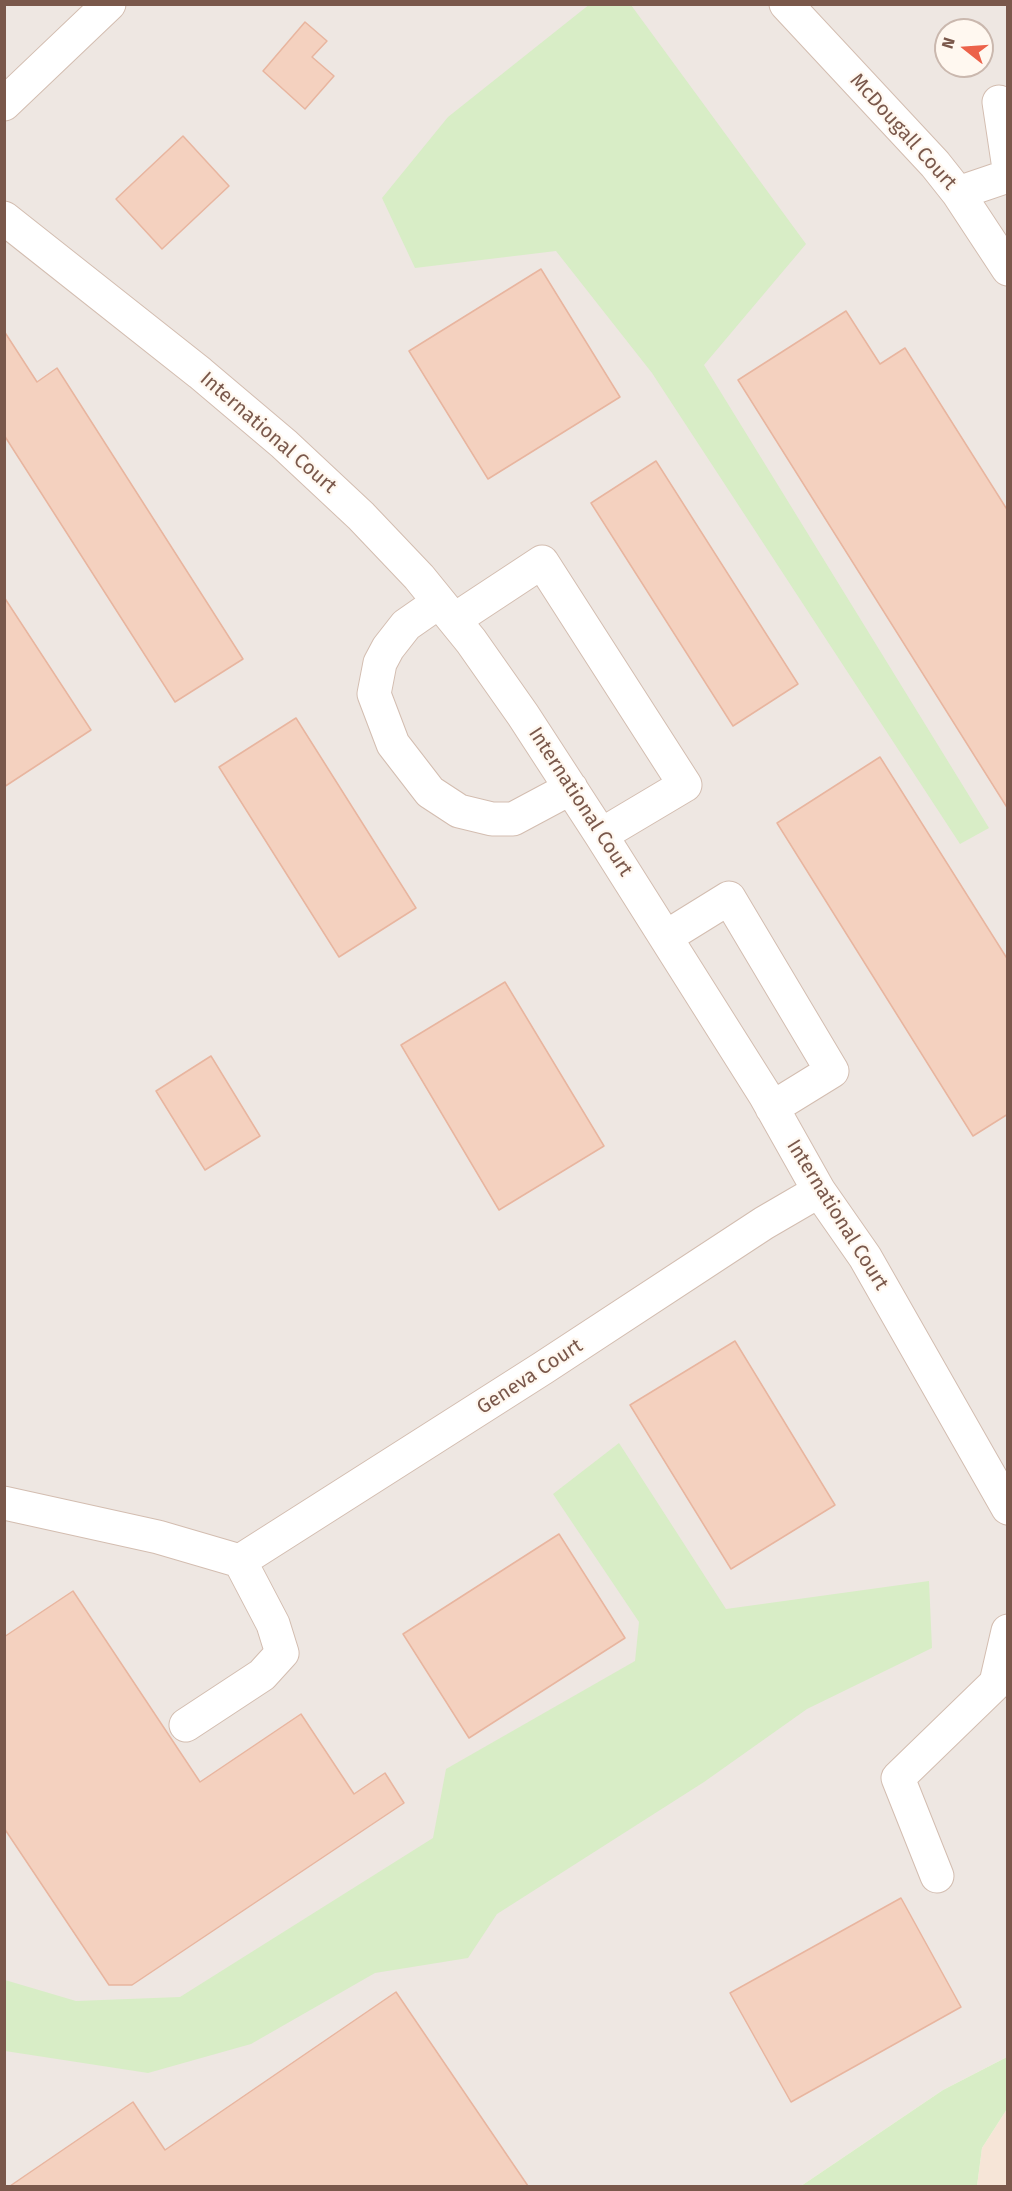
<!DOCTYPE html>
<style>
body{margin:0}
#map{position:relative;width:1012px;height:2191px;overflow:hidden;background:#fdf4e9;font-family:"Fira Sans",sans-serif}
canvas{display:block}
.frame{position:absolute;inset:0;border:6px solid #7a584b;pointer-events:none}
.north{position:absolute;left:934px;top:18px;width:60px;height:60px;box-sizing:border-box;background:#fff8f0;border:2px solid #cab8ae;border-radius:50%;rotate:287deg;font-size:16px;font-weight:700;line-height:24px;text-align:center;color:#7a584b}
.north::after{content:'';display:block;margin:auto;width:21px;height:27px;background:#ec624a;clip-path:polygon(50% 0,100% 100%,50% 72%,0 100%)}
</style>
<div id="map">
<canvas width="1012" height="2191"></canvas>
<div class="frame"></div>
<div class="north">N</div>
</div>
<script>
const c = document.querySelector('canvas').getContext('2d');
c.lineJoin = 'round';
function paint(path, color) {
  c.fillStyle = color;
  c.fill(path, 'evenodd');
}
function trace(path, color, width, dash) {
  c.strokeStyle = color;
  c.lineWidth = width;
  c.lineCap = dash ? 'butt' : 'round';
  c.setLineDash(dash || []);
  c.stroke(path);
}
function write(font, color, halo, rows, align = 'center') {
  c.font = font + ' "Fira Sans",sans-serif';
  c.lineWidth = 4.5;
  c.setLineDash([]);
  c.textBaseline = 'middle';
  c.strokeStyle = halo;
  c.fillStyle = color;
  for (const [text, x, y, turn = 0] of rows) {
    c.save();
    c.translate(x, y);
    c.rotate((+turn || 0) * Math.PI / 180);
    c.textAlign = isNaN(turn) ? turn : align;
    if (halo) c.strokeText(text, 0, 0);
    c.fillText(text, 0, 0);
    c.restore();
  }
}
paint(new Path2D(`
 M1007,2109V2186H977L982,2148Z`), '#f6e5d7');
paint(new Path2D(`
 M5,5H1007V2057L943,2090L801,2186H5ZM946,30H982V66H946Z`), '#eee7e2');
paint(new Path2D(`
 M590,4L631,5L806,244L704,365L989,828L960,844L652,373L556,251L415,268L382,198L448,117Z
 M619,1443L726,1609L929,1581L932,1648L807,1709L704,1782L497,1914L468,1958L375,1973L251,2044L148,2073L5,2051V1980L76,2001L180,1997L433,1838L446,1769L635,1661L639,1622L553,1494Z
 M1007,2057V2109L982,2148L977,2186H801L943,2090Z`), '#d8edc6');
const building = new Path2D(`
 M305,22L327,41L312,57L334,76L305,109L263,71Z
 M183,136L229,186L162,249L116,199Z
 M541,269L620,397L488,479L409,351Z
 M846,311L880,364L905,348L1008,511V809L738,380Z
 M4,331L37,382L57,368L243,659L175,702L4,435Z
 M656,461L798,684L733,726L591,503Z
 M4,597L91,730L4,787Z
 M296,718L416,908L339,957L219,767Z
 M880,757L1008,960V1114L973,1136L777,823Z
 M505,982L604,1146L499,1210L401,1045Z
 M211,1056L260,1136L205,1170L156,1091Z
 M735,1341L835,1505L731,1569L630,1405Z
 M559,1534L625,1638L469,1738L403,1634Z
 M73,1591L200,1782L301,1714L354,1794L385,1773L404,1803L132,1985H109L4,1828V1637Z
 M901,1898L961,2007L791,2102L730,1993Z
 M396,1992L528,2186H10L133,2102L165,2150Z`);
paint(building, '#f4d1bf');
trace(building, '#e8b59f', 1.5);
const minor = new Path2D(`
 M786,4L935,164L958,193L1008,269
 M999,102L1008,162
 M4,104L109,4
 M958,193L1008,176
 M4,218L200,373L284,444L361,516L419,577L471,641L523,715L601,835L765,1095L819,1191L865,1257L1008,1508
 M439,602L406,625L388,648L380,663L374,694L393,744L430,792L459,811L492,819H513L571,788
 M454,620L542,562L685,785L601,835
 M666,937L729,898L832,1071L772,1108
 M4,1503L158,1537L240,1561L273,1624L282,1653L262,1675L186,1725
 M240,1561L543,1368L764,1223L819,1191
 M937,1876L898,1778L996,1683L1008,1631`);
trace(minor, '#d3bdb0', 35);
trace(minor, '#fff', 33);
write('20px', '#7a584b', '#fff8f0', [
 ["McDougall Court",903,132,48],
 ["International Court",268,433,41],
 ["International Court",580,802,57],
 ["International Court",837,1215,58],
 ["Geneva Court",530,1377,-33]
]);
</script>
